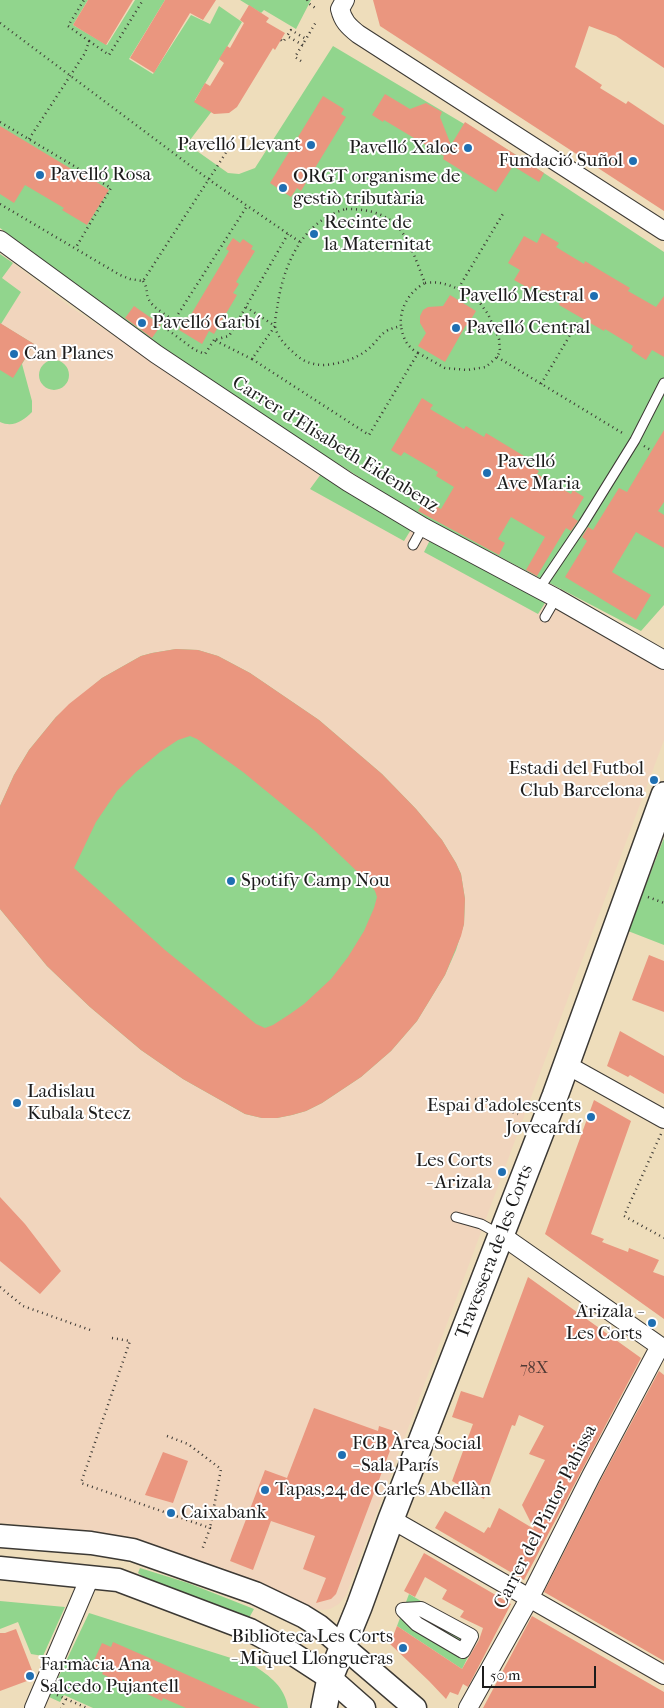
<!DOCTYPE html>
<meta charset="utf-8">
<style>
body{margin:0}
#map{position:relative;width:664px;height:1708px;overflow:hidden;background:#edb;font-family:"IM FELL French Canon",serif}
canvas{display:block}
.scale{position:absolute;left:482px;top:1666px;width:114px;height:22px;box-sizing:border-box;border:2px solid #1c1c1c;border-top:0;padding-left:6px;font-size:15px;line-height:18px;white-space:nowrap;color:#1c1c1c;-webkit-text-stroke:4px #fff;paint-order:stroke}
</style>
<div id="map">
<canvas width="664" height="1708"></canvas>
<div class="scale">50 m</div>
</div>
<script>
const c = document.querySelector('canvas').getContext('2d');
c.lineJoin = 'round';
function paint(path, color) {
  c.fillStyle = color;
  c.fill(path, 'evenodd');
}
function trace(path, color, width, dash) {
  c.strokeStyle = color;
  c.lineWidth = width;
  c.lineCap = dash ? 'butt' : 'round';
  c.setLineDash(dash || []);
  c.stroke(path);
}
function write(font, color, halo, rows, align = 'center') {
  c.font = font + ' "IM FELL French Canon",serif';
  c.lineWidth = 4;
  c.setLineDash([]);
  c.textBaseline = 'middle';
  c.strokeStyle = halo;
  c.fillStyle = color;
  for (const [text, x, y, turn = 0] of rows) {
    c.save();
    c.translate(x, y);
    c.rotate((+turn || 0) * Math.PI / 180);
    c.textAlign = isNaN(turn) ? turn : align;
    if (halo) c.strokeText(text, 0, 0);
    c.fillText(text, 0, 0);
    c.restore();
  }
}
paint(new Path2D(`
 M0,253L69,306L318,471L664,659V740L346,1595L339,1604L330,1609L323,1610L315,1609L150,1545L117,1536L89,1531L0,1523Z`), '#f1d5bd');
paint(new Path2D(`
 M0,0H88L73,25L107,45L135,0H165L129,59L153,74L191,15L210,24L219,6L242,22L195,100L212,111L187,144L228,173L239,174L255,168L333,46L518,156L664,252V605L641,631L414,512L263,416L120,318L0,228Z
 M240,0H311L296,29L264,10L261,13Z
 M0,254L13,263L2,278L21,292L1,324L34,344L22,364L32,401V412C23,421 13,428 0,422Z
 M39 375a15 15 0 1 1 30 0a15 15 0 1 1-30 0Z
 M321,474L412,528L404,541L310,489Z
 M431,538L547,600L538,614L424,552Z
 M176,649L198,650L218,656L250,673L319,720L382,774L416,809L442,840L456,863L461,874L465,899L464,924L456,950L445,975L417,1021L391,1051L361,1077L322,1103L306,1111L292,1115L277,1118H262L245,1114L183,1079L141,1050L90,1007L47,966L0,909V806L14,775L29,750L56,717L102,678L141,656L152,653Z
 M664,838V945L628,931Z
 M140,1568L188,1583L254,1609L249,1618L155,1585L138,1573Z
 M409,1594L479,1635L462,1669L397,1626Z
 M0,1601L65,1607L43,1656L31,1654L18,1622L0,1629Z
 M89,1613L253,1665C270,1676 285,1687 288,1708H93L64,1695L60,1702L49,1697Z`), '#91d58d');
paint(new Path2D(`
 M88,0H133L106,45L73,25Z
 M165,0H216L203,20L190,13L154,73L130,58Z
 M373,0H664V68L616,36L589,26L575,67L602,85L600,88L626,104L628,101L664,125V211L380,26Z
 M249,5L269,18L266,22L285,33L275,50L273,48L237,107L229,113L214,114L194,102L205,83L210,86L224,63L219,59L227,46L230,48L244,23L240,20Z
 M385,94L410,109L426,103L442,112L440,117L451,145L465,122L544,173L539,182L513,166L496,192L443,159L444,156L384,120L383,122L372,115Z
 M323,96L344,109L341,114L346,117L301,191L297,188L291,197L270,183Z
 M0,126L83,176L84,174L109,190L87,225L62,210L64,208L25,185L14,203L0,194Z
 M542,233L559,243L556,247L584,264L585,261L603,272L630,288L628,291L656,307L664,296V357L652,350L646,360L631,350L633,346L605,329L604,331L559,305L560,302L532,286L530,289L514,280L520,270L508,263L524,236L537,243Z
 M233,238L240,243L243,239L253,246L251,249L255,251L236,282L239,284L233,293L237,295L214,334L209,331L202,344L179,330L187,317L189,318L229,251L226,249Z
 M450,295L476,311L467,326L466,325L445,362L418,346L426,333L420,323V316L423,310L428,307L443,306Z
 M134,306L161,325L152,338L125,318Z
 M0,323L34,344L13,378L0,370Z
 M422,398L433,405L430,409L464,429L466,426L484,437L486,433L524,456L521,460L539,471L537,474L571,494L573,490L584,497L572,517L578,521L571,531L566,528L537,576L526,570L545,537L511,517L498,539L505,543L499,555L418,511L424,500L441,509L454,487L436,476L438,472L404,452L401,456L391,450Z
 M664,430V502L658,511L664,515V548L636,532L612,572L651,595L636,620L565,577L587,541L582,537L588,527L593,530L619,488L627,492Z
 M176,649L198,650L218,656L250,673L319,720L382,774L416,809L442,840L456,863L461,874L465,899L464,924L461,936L445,975L417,1021L391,1051L361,1077L322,1103L306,1111L292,1115L277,1118H262L245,1114L183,1079L141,1050L90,1007L47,966L0,909V806L14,775L29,750L56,717L69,704L102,678L141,656L152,653ZM190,736L197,739L243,772L315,831L369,883L375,891L377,897L374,908L364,931L348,957L331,979L304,1004L290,1014L273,1025L265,1028L256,1024L165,950L74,868L96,822L117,791L136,772L160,752L178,740Z
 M649,955L664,961V1012L632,1000Z
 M620,1031L664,1056V1094L630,1075L628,1077L607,1066Z
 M594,1100L631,1121L591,1234L604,1239L602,1242L628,1252L629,1248L659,1260L653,1272L664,1276V1319L545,1234Z
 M0,1197L25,1224L61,1271L40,1294L0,1261Z
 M528,1277L641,1358L524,1580L435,1528L445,1511L484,1533L488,1527L490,1528L499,1508L534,1529L522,1505L545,1460L529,1454L544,1426L519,1415L515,1426L512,1425L484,1499L452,1481L473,1424L452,1417L461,1391L483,1398Z
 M659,1371L664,1375V1661L544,1592L600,1481Z
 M314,1408L378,1431L379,1426L397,1432L336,1594L331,1599L316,1603L326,1578L303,1569L315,1536L271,1521L253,1570L230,1561L265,1470L287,1478Z
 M163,1452L188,1461L173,1503L145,1495Z
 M424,1553L511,1604L468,1687L463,1684L458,1695L450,1692L446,1699L429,1681L390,1644L397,1626L462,1669L479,1640L483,1628L460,1617L464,1611L442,1599L447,1590L425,1577L415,1597L404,1591Z
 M532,1616L664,1692V1708H483Z
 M16,1629L35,1678L0,1691V1633H5Z
 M113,1642L154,1660L261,1708H186L163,1698L162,1701L143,1692L144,1689L123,1680L121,1683L102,1674L103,1672L91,1667L102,1643L111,1647Z`), '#ea967f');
const service = new Path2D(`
 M413,545L423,527
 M539,589L583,524L635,440L664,383
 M545,617L556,598
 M456,1217L481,1224L499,1234`);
const pedestrian = new Path2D(`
 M421,1609L471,1636L463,1651L417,1624L403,1610Z`);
const minor = new Path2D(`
 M345,0L340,9C343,21 348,26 358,34L664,231
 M0,240L156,354L348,482L423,527L556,598L664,660
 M567,1065L664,1119
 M501,1235L664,1349
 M391,1519L664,1675
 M34,1708L90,1577
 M468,1708L529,1599L591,1476L660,1346`);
const tertiary = new Path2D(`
 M0,1536L91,1543L133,1550L255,1593L303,1616L319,1626L415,1708
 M0,1568L118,1580L250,1630L287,1650L330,1678L364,1708`);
const secondary = new Path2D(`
 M324,1708L330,1678L359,1607L391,1519L555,1096L664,795`);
trace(service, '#3c3934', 11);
trace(pedestrian, '#3c3934', 16);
trace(minor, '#3c3934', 20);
trace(tertiary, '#3c3934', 25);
trace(secondary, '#3c3934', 28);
trace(new Path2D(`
 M307,0L308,3L317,9
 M0,23L208,179L300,242
 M281,40L283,42L287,36
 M89,41L109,55L143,0
 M303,45L287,36L291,30L306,39L316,22
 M301,61L295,57L306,39
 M0,122L111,188L75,249
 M29,139L85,53L89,41L68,26L84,0
 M0,204L120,275L130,279L143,281L229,148
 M346,209C402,209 407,238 425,283C410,291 399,308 401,326C378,331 382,338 367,350C356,359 339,364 324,365C312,365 302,361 294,353C286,346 276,336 275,325C275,318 277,309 278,302C285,262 303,221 346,209Z
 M143,281C149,290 145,293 149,300C153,308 167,315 174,321
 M425,283C438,281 447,284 458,289L504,212
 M246,307L275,326L252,359L369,435L418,353C407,347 403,338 401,326
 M214,340L205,354L195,350L168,330L247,206
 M418,353L445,368L467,370L486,367L497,357L500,351L499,339L488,314L480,303L458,289
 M497,357L624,434
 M252,359L214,340L229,336L288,234
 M541,384L579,320
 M644,446L652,451
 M648,897L664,903
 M475,1099L518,1114
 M661,1134L624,1216L664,1238
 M0,1287L23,1306L93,1331
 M112,1338L130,1341L81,1483L210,1528L202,1550
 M167,1436L188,1444L221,1469L210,1528
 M57,1695L66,1699L61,1708
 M66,1699L87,1708`), '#3c3934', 2.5, [1, 4]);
trace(service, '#fff', 9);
trace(pedestrian, '#fff', 14);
trace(minor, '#fff', 18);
trace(tertiary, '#fff', 22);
trace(secondary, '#fff', 25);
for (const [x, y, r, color] of [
 [311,145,5,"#1f6fb2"],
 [468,148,5,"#1f6fb2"],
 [633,161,5,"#1f6fb2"],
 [40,175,5,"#1f6fb2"],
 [283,188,5,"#1f6fb2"],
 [314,234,5,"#1f6fb2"],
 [594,296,5,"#1f6fb2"],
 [142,323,5,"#1f6fb2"],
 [456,328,5,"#1f6fb2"],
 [14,354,5,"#1f6fb2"],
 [487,473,5,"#1f6fb2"],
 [654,780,5,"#1f6fb2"],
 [231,881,5,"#1f6fb2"],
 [17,1103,5,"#1f6fb2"],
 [591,1117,5,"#1f6fb2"],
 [502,1172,5,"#1f6fb2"],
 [652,1323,5,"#1f6fb2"],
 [342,1455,5,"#1f6fb2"],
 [265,1490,5,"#1f6fb2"],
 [171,1513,5,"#1f6fb2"],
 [403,1648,5,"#1f6fb2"],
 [30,1676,5,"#1f6fb2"]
]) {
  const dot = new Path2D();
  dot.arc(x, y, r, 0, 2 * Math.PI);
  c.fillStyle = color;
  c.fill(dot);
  trace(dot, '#fff', 2);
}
write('16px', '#503a35', null, [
 ["78X",534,1369]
]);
write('19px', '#1c1c1c', '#fff', [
 ["Pavelló Llevant",301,145,"right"],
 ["Pavelló Xaloc",458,148,"right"],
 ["Fundació Suñol",623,161,"right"],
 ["Pavelló Rosa",50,175],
 ["ORGT organisme de",293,177],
 ["gestiò tributària",293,199],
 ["Recinte de",324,223],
 ["la Maternitat",324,245],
 ["Pavelló Mestral",584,296,"right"],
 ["Pavelló Garbí",152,323],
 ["Pavelló Central",466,328],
 ["Can Planes",24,354],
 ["Pavelló",497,462],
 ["Ave Maria",497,484],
 ["Estadi del Futbol",644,769,"right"],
 ["Club Barcelona",644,791,"right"],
 ["Spotify Camp Nou",241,881],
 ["Ladislau",27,1092],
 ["Kubala Stecz",27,1114],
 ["Espai d'adolescents",581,1106,"right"],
 ["Jovecardí",581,1128,"right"],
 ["Les Corts",492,1161,"right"],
 ["- Arizala",492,1183,"right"],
 ["Arizala -",642,1312,"right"],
 ["Les Corts",642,1334,"right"],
 ["FCB Àrea Social",352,1444],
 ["- Sala París",352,1466],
 ["Tapas,24 de Carles Abellàn",275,1490],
 ["Caixabank",181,1513],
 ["Biblioteca Les Corts",393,1637,"right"],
 ["- Miquel Llongueras",393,1659,"right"],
 ["Farmàcia Ana",40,1665],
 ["Salcedo Pujantell",40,1687]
], 'left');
write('19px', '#1c1c1c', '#fff', [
 ["Carrer d'Elisabeth Eidenbenz",335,445,32],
 ["Travessera de les Corts",495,1252,-69],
 ["Carrer del Pintor Pahissa",546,1517,-63]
]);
</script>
